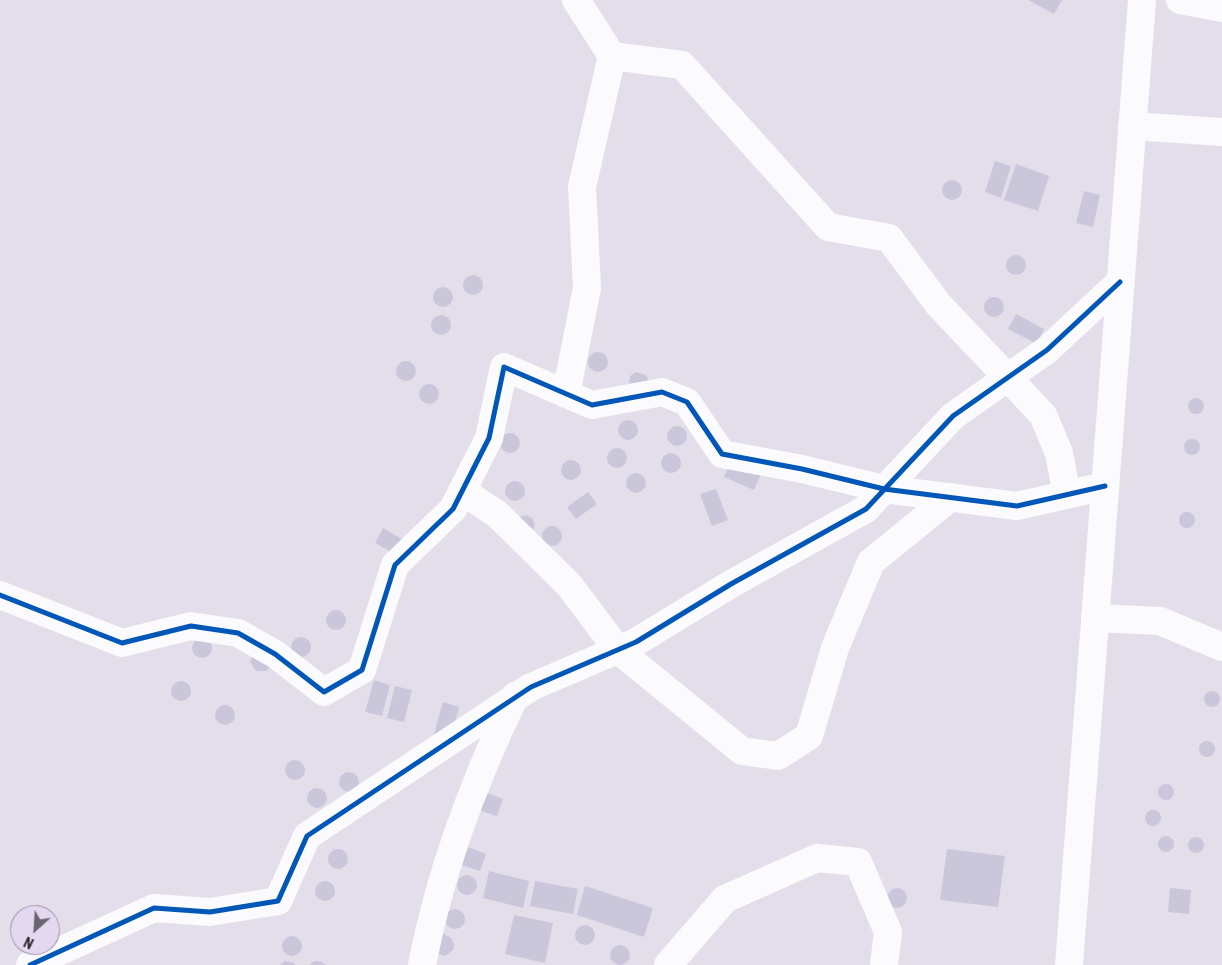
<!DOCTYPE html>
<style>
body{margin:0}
#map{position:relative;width:1222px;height:965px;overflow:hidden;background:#e4deeb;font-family:"Roboto Condensed",sans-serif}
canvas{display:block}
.north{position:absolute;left:10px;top:905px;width:50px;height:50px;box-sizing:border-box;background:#e4d8f1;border:1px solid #9890a2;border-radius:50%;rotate:206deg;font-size:14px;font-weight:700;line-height:20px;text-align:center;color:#27232c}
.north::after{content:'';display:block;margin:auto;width:18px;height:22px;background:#69646f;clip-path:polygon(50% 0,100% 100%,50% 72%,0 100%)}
</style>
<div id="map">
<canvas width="1222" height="965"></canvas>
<div class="north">N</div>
</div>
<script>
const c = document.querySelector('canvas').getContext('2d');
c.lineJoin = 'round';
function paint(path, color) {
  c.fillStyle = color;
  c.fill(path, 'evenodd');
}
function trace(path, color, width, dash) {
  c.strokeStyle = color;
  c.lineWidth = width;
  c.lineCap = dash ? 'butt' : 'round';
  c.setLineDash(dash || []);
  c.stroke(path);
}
paint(new Path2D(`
 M1028,0H1062L1054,14Z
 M995,161L1011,166L1001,198L985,192Z
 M1016,164L1049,176L1038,211L1004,200Z
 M942 190a10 10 0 1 1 20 0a10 10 0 1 1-20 0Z
 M1084,191L1100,195L1093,227L1076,223Z
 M1006 265a10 10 0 1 1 20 0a10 10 0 1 1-20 0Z
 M463 285a10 10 0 1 1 20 0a10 10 0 1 1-20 0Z
 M433 297a10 10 0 1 1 20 0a10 10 0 1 1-20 0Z
 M984 307a10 10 0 1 1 20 0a10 10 0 1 1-20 0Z
 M1016,314L1044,329L1037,344L1008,329Z
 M431 325a10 10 0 1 1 20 0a10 10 0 1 1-20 0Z
 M588 362a10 10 0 1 1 20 0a10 10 0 1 1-20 0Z
 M396 371a10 10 0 1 1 20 0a10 10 0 1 1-20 0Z
 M636,372L646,375L649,381L629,386L630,376Z
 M419 394a10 10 0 1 1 20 0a10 10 0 1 1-20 0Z
 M1188 406a8 8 0 1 1 16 0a8 8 0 1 1-16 0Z
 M618 430a10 10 0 1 1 20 0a10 10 0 1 1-20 0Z
 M667 436a10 10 0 1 1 20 0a10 10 0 1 1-20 0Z
 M500 443a10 10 0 1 1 20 0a10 10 0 1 1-20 0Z
 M1184 447a8 8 0 1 1 16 0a8 8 0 1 1-16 0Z
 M607 458a10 10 0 1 1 20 0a10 10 0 1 1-20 0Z
 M661 463a10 10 0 1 1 20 0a10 10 0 1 1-20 0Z
 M561 470a10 10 0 1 1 20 0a10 10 0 1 1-20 0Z
 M730,462L761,474L754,490L724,477Z
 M626 483a10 10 0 1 1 20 0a10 10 0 1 1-20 0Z
 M505 491a10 10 0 1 1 20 0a10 10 0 1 1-20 0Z
 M716,489L728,520L712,526L700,494Z
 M588,492L597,504L576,519L567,507Z
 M1179 520a8 8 0 1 1 16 0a8 8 0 1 1-16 0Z
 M526,515L532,518L535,524L532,533L519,517Z
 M542 536a10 10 0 1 1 20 0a10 10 0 1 1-20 0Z
 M383,528L412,545L404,559L375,543Z
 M326 620a10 10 0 1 1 20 0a10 10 0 1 1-20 0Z
 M291 647a10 10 0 1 1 20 0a10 10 0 1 1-20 0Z
 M192 648a10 10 0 1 1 20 0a10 10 0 1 1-20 0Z
 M253,655L270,667L266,671H256L250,662Z
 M374,680L390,685L382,716L365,712Z
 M171 691a10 10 0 1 1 20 0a10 10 0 1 1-20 0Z
 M395,686L412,690L404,722L387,718Z
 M1204 699a8 8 0 1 1 16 0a8 8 0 1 1-16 0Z
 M443,702L459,707L451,738L434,734Z
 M215 715a10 10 0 1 1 20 0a10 10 0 1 1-20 0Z
 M1199 749a8 8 0 1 1 16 0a8 8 0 1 1-16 0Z
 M285 770a10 10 0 1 1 20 0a10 10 0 1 1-20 0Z
 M339 782a10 10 0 1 1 20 0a10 10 0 1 1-20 0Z
 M1158 792a8 8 0 1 1 16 0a8 8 0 1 1-16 0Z
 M307 798a10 10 0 1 1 20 0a10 10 0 1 1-20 0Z
 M485,792L503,799L497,816L478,810Z
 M1145 818a8 8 0 1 1 16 0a8 8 0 1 1-16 0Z
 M1158 844a8 8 0 1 1 16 0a8 8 0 1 1-16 0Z
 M1188 845a8 8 0 1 1 16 0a8 8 0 1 1-16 0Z
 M468,847L486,854L480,871L461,865Z
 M328 859a10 10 0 1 1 20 0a10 10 0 1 1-20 0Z
 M947,849L1005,856L998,907L940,900Z
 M489,871L529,881L523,908L483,898Z
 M457 885a10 10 0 1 1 20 0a10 10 0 1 1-20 0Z
 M315 891a10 10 0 1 1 20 0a10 10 0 1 1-20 0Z
 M535,881L578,889L573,914L530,906Z
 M585,886L653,908L644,937L577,915Z
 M887 898a10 10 0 1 1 20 0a10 10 0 1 1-20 0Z
 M1170,888L1191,890L1189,914L1168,912Z
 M445 919a10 10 0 1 1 20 0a10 10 0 1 1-20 0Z
 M514,915L553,923L545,963L505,954Z
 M575 935a10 10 0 1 1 20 0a10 10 0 1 1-20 0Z
 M444,934L451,938L454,944L453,950L445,956L438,954L440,935Z
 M282 946a10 10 0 1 1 20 0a10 10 0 1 1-20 0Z
 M610 955a10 10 0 1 1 20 0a10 10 0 1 1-20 0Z
 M285,961L292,962L296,965H280Z
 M315,961L322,962L326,965H309Z`), '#cbc7db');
trace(new Path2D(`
 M576,0L612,56L682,65L828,227L889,238L938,304L1043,415L1059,453L1067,495
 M1180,0L1222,8
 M1132,126L1222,132
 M566,394L587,288L582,187L612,56
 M462,491L497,514L569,585L618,650L742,751L778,756L809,736L835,648L871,562L951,497
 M0,595L122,643L191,626L238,633L275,654L324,692L362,670L395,565L453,509L489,438L504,367L592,405L662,392L687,402L722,454L802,469L884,489L1017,506L1105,486
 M1095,618L1160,621L1222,647
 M30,965L154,908L210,912L278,901L307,836L531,687L636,642L731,584L866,509L953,416L1047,350L1120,282
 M422,965C440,871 473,783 515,696
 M668,965L725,899L817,858L858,862L888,932L884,965`), '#fbfafc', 28);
trace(new Path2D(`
 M1069,965L1142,0`), '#fbfafc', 28);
trace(new Path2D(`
 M0,595L122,643L191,626L238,633L275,654L324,692L362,670L395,565L453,509L489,438L504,367L592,405L662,392L687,402L722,454L802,469L884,489L1017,506L1105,486
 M30,965L154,908L210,912L278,901L307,836L531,687L636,642L731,584L866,509L953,416L1047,350L1120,282`), '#0057b8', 5);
</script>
